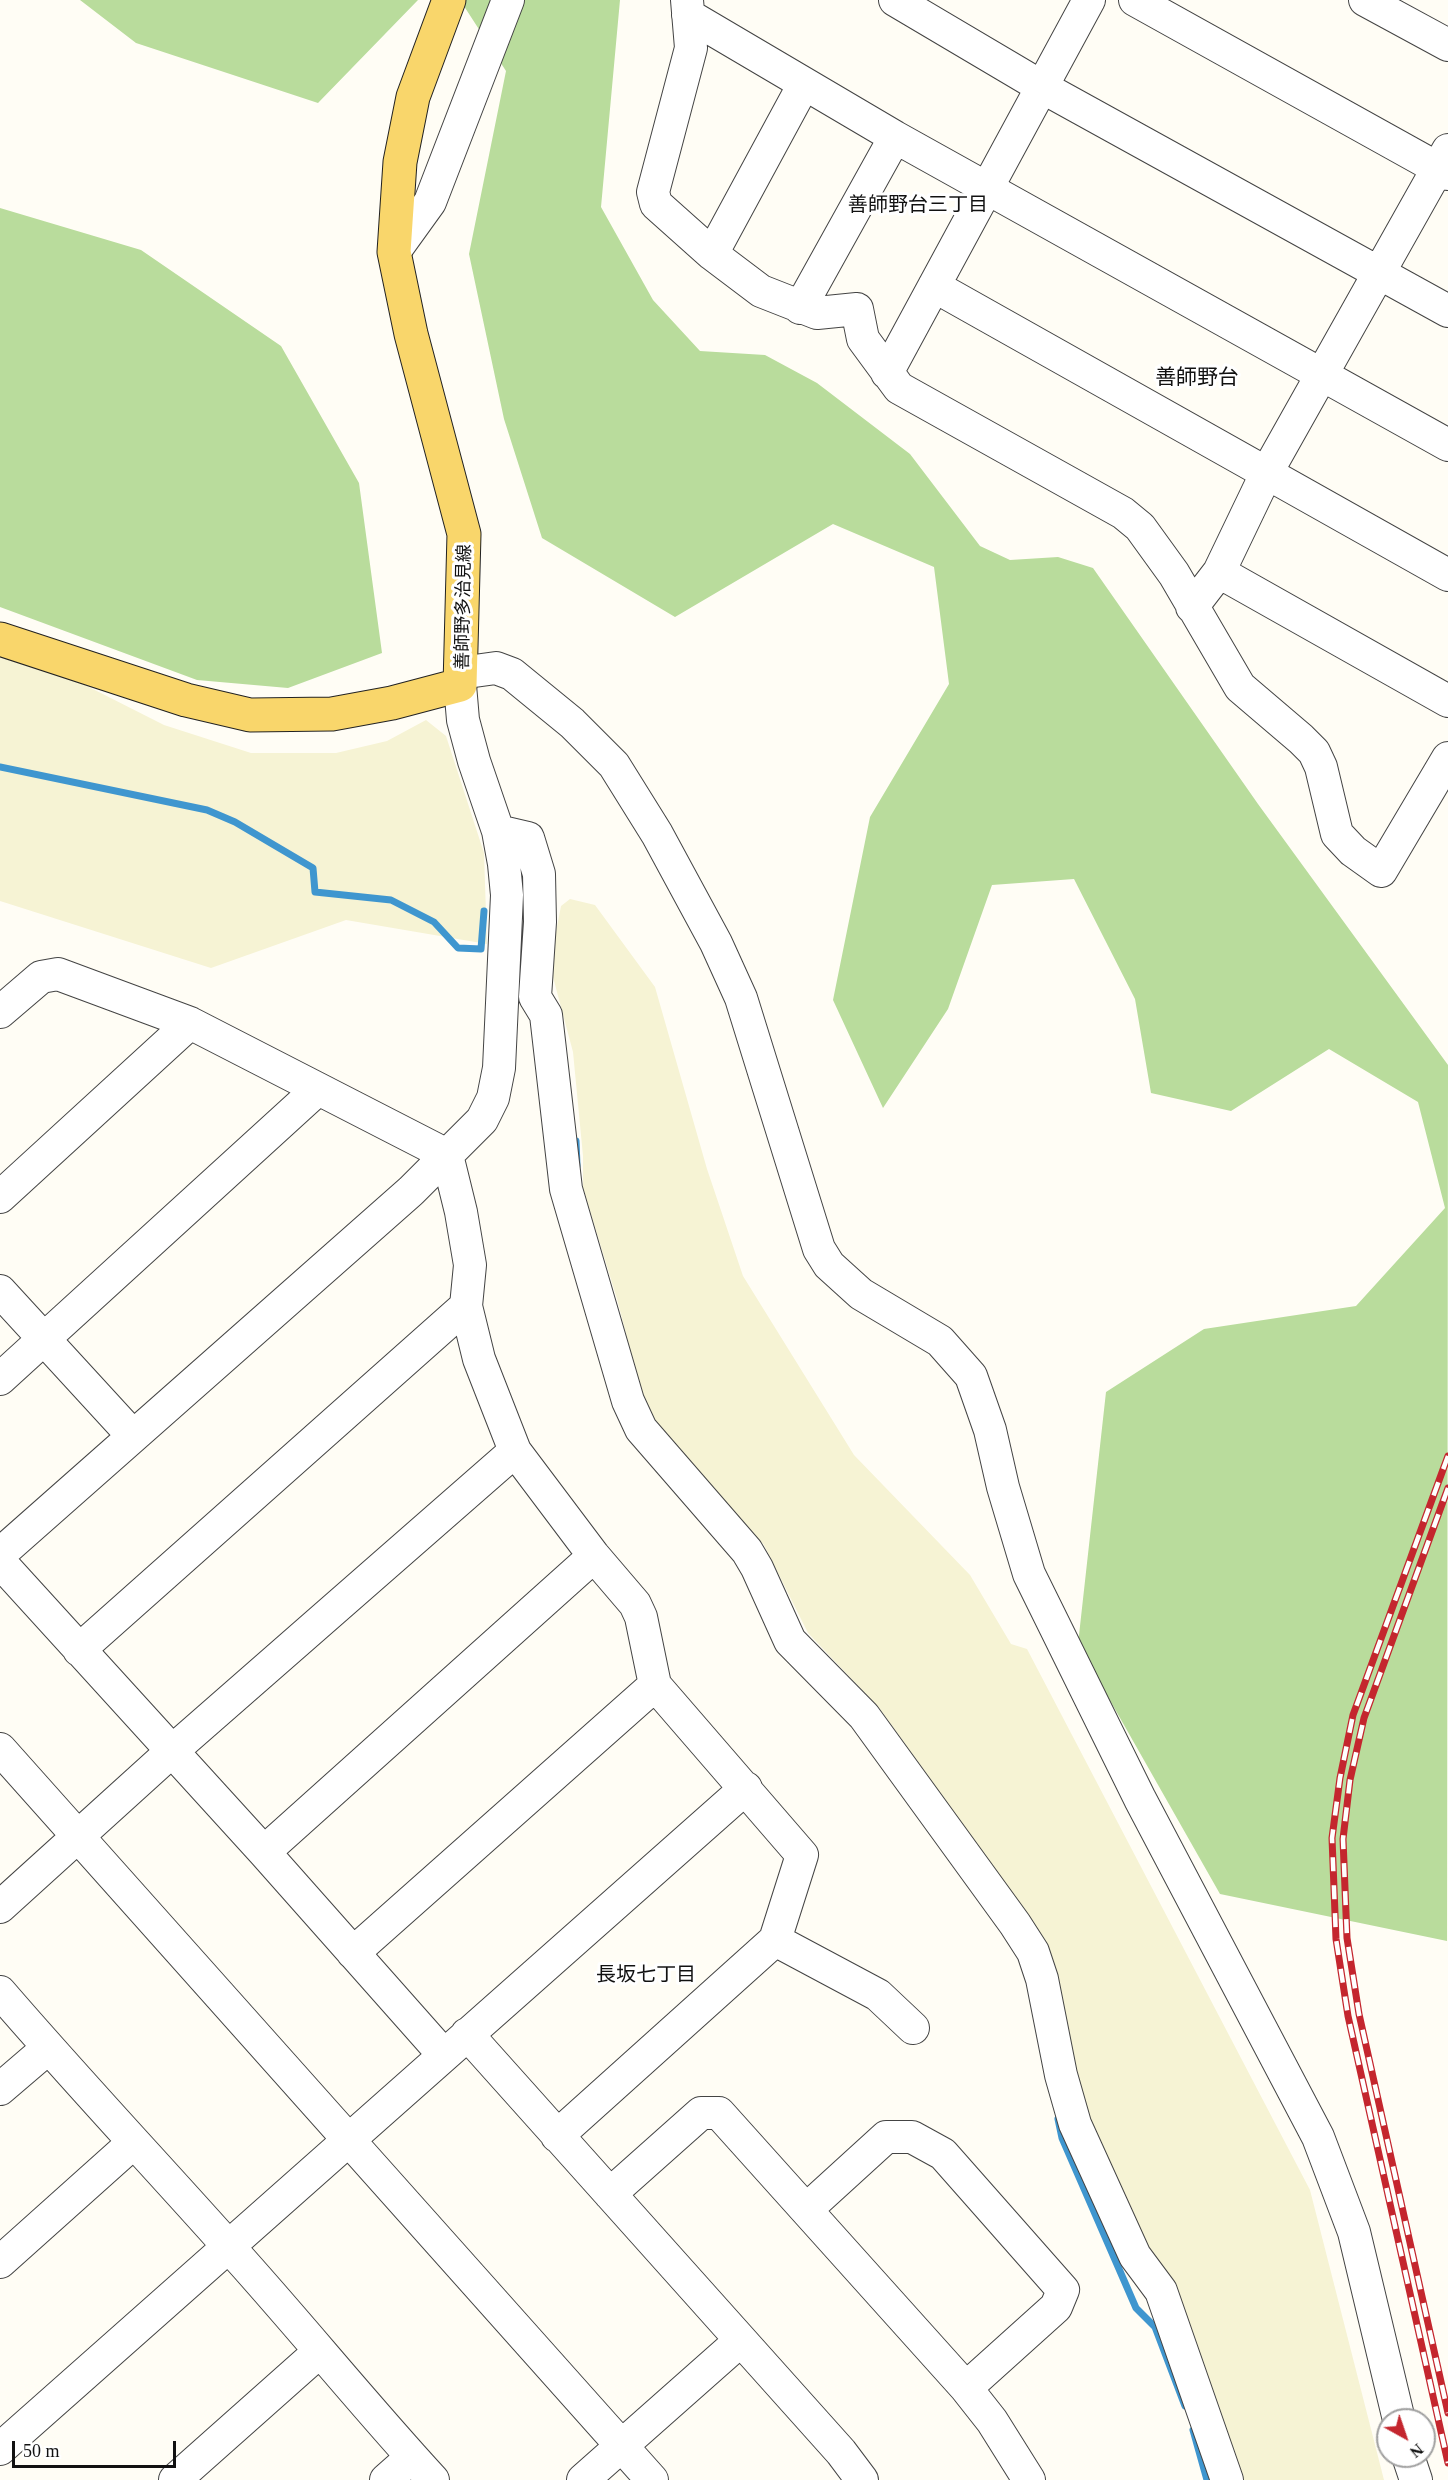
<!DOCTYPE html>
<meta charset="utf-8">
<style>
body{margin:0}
#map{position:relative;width:1448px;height:2480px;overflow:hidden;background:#fffdf5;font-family:Georgia,serif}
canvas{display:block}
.north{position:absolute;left:1376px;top:2408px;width:60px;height:60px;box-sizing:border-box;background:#fff;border:2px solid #a0a0a0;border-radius:50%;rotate:140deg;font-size:16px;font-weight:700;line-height:24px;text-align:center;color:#111}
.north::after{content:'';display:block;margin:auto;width:21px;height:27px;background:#c4262e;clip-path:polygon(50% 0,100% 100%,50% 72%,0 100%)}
.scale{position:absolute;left:12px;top:2441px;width:164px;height:27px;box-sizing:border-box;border:3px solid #111;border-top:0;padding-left:8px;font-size:18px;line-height:21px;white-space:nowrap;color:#111;-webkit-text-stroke:4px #fff;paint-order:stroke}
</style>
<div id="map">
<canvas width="1448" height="2480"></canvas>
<div class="north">N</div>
<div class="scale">50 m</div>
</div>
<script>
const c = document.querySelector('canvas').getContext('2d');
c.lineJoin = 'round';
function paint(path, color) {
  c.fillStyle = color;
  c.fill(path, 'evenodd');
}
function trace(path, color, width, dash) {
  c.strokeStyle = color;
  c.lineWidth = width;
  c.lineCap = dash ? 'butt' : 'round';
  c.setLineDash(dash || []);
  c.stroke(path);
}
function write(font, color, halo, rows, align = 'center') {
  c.font = font + ' Georgia,"Noto Sans JP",serif';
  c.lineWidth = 6;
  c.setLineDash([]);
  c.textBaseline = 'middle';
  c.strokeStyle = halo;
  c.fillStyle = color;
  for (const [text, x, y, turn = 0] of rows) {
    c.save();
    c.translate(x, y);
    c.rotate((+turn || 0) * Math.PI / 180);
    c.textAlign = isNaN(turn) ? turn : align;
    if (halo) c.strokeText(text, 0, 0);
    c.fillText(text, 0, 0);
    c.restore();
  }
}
paint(new Path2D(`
 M0,642L164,725L251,753H336L387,741L426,720L446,736L484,853L487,944L346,920L211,968L0,901Z
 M570,899L595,905L655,987L707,1169L743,1276L854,1455L970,1575L1011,1644L1027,1649L1310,2190L1384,2480H1238L1145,2249L1084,2115L1022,1907L880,1709L808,1633L764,1545L657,1424L640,1388L617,1299L583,1188V1156L573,1052L553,977L555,937L561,906Z`), '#f6f3d4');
paint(new Path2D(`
 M80,0H418L318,103L136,43Z
 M460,0H620L601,207L653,300L700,351L765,355L817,383L910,454L980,546L1010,560L1058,557L1093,568L1258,804L1448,1065L1447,1941L1220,1894L1078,1644L1106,1392L1204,1329L1356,1306L1445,1208L1418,1102L1329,1049L1231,1111L1151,1093L1135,999L1074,879L992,885L948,1009L883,1108L833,1000L870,817L949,684L934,567L833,524L675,617L542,538L504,419L469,254L506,71Z
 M0,208L141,250L281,346L359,483L382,653L288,688L197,680L0,607Z`), '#b9dc9c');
trace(new Path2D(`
 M0,767L207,810L235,822L313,868L315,892L391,900L434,922L458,948L481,949L484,911
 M576,1141L577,1166
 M1058,2119L1062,2138L1136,2308L1155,2327L1185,2406
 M1193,2430L1207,2480`), '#3f96cf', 7);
const minor = new Path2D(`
 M687,0L691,48L653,192L656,204L712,254L761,291L817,313L857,309L863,339L899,388L1123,513L1140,527L1174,574L1240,687L1301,739L1314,752L1321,767L1337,834L1353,851L1381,871L1448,758
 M895,0L1042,87L1448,311
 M1135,0L1448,174
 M1365,0L1448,45
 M688,15L895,137L1448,445
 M394,252L430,202L508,0
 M712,254L804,84
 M934,286L1448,575
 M800,308L895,137
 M887,373L1089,0
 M1219,572L1448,701
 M1192,607L1219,572L1267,472L1448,150
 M460,673L496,668L512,674L572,723L614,765L657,834L716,943L741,998L819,1249L829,1265L861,1294L940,1341L971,1376L990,1430L1003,1487L1029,1574L1140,1799L1318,2137L1354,2232L1399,2420
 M498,831L528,838L539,874L540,922L535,997L546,1015L566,1189L628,1401L641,1429L747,1551L757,1568L790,1641L864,1716L1015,1924L1033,1952L1042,1979L1061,2075L1075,2124L1135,2256L1161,2291L1227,2480
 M0,1012L41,977L58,974L190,1023L447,1155L461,1212L470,1265L466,1306L479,1359L515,1451L594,1556L635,1604L641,1617L655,1685L802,1855L775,1940L557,2136
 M0,1197L190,1023
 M0,1291L133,1436
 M0,1379L318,1089
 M0,1554L411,1191L482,1120L493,1098L499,1068L507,895L504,864L498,831L474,761L463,720L460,685
 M0,1562L264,1852L443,2054
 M79,1650L466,1306
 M0,1749L652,2480
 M264,1852L594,1556
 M0,1907L171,1752L515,1451
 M775,1940L878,1995L913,2028
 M353,1953L655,1685
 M0,1992C75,2079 153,2162 229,2247C298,2323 363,2404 433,2480
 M467,2034L841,2452L862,2480
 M0,2089L48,2048
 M610,2194L701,2113H719L966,2388L992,2421L1029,2480
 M807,2209L886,2137H912L943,2154L1063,2290L1056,2307L966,2388
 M0,2262L133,2143
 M0,2449L746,1788
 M1408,2456L1416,2480
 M175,2480L319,2352
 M386,2480L412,2457
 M583,2480L740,2341`);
const major = new Path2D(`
 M0,639L186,700L250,715L332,714L392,703L460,685L464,534L411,334L394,252L400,162L413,97L449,0`);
trace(minor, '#444', 34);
trace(major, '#222', 35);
trace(minor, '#fff', 32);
trace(major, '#f9d66b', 33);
const rail = new Path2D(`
 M1448,1456L1353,1715L1340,1778L1332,1838L1336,1939L1348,2016L1448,2463
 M1448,1488L1364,1718L1350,1780L1343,1839L1347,1938L1359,2014L1448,2413`);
trace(rail, '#c4262e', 7);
trace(rail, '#fff', 4.5, [14]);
write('18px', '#111', '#fff', [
 ["善師野多治見線",462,607,-89]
]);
write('20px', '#111', '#fff', [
 ["善師野台三丁目",918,203],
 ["長坂七丁目",646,1973]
]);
write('21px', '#111', '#fff', [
 ["善師野台",1197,376]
]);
</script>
